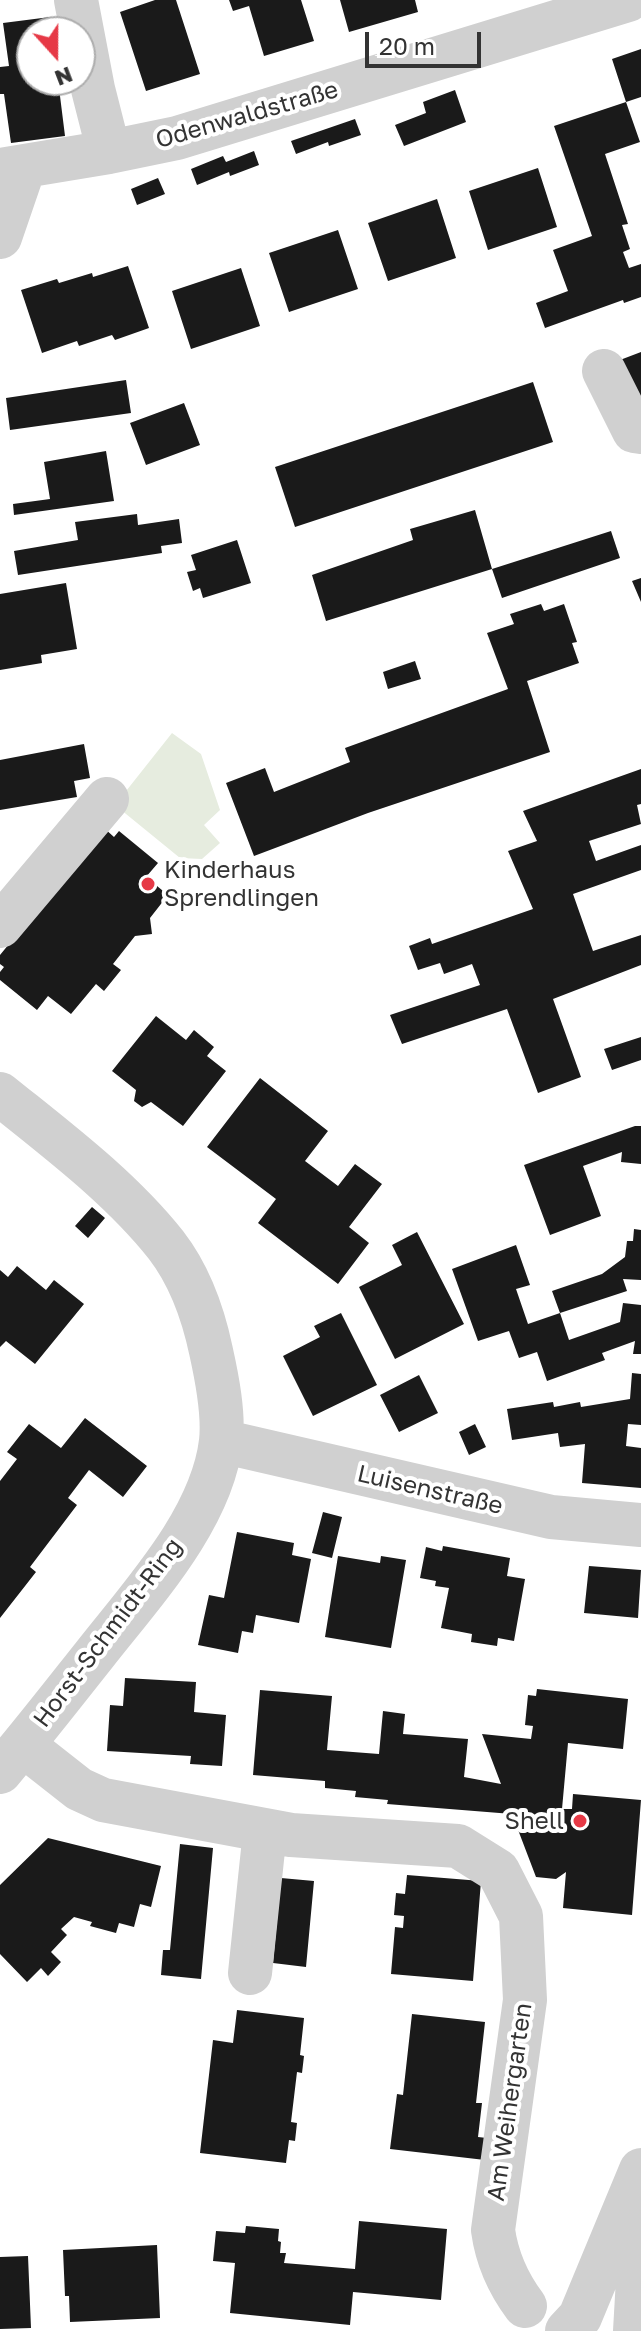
<!DOCTYPE html>
<meta charset="utf-8">
<style>
body{margin:0}
#map{position:relative;width:641px;height:2331px;overflow:hidden;background:#fff;font-family:"Golos Text",sans-serif}
canvas{display:block}
.north{position:absolute;left:16px;top:16px;width:80px;height:80px;box-sizing:border-box;background:#fff;border:2px solid #adadad;border-radius:50%;rotate:159deg;font-size:22px;font-weight:700;line-height:32px;text-align:center;color:#333}
.north::after{content:'';display:block;margin:auto;width:28px;height:36px;background:#e63946;clip-path:polygon(50% 0,100% 100%,50% 72%,0 100%)}
.scale{position:absolute;left:365px;top:32px;width:116px;height:36px;box-sizing:border-box;border:4px solid #333;border-top:0;padding-left:10px;font-size:24px;line-height:28px;white-space:nowrap;color:#333;-webkit-text-stroke:6px #fff;paint-order:stroke}
</style>
<div id="map">
<canvas width="641" height="2331"></canvas>
<div class="north">N</div>
<div class="scale">20 m</div>
</div>
<script>
const c = document.querySelector('canvas').getContext('2d');
c.lineJoin = 'round';
function paint(path, color) {
  c.fillStyle = color;
  c.fill(path, 'evenodd');
}
function trace(path, color, width, dash) {
  c.strokeStyle = color;
  c.lineWidth = width;
  c.lineCap = dash ? 'butt' : 'round';
  c.setLineDash(dash || []);
  c.stroke(path);
}
function write(font, color, halo, rows, align = 'center') {
  c.font = font + ' "Golos Text",sans-serif';
  c.lineWidth = 8;
  c.setLineDash([]);
  c.textBaseline = 'middle';
  c.strokeStyle = halo;
  c.fillStyle = color;
  for (const [text, x, y, turn = 0] of rows) {
    c.save();
    c.translate(x, y);
    c.rotate((+turn || 0) * Math.PI / 180);
    c.textAlign = isNaN(turn) ? turn : align;
    if (halo) c.strokeText(text, 0, 0);
    c.fillText(text, 0, 0);
    c.restore();
  }
}
paint(new Path2D(`
 M172,733L201,754L220,810L204,825L220,843L202,859L180,858L115,805Z`), '#e6ecdf');
paint(new Path2D(`
 M155,0H176L200,74L146,91L120,12Z
 M229,0H301L314,41L264,56L249,6L233,11Z
 M340,0H415L418,12L349,32Z
 M50,17L52,32H32V80H58L65,136L11,143L4,94H0V67L9,66L3,23Z
 M641,49V97L626,102L612,59Z
 M455,90L466,122L404,146L395,125L426,113L423,102Z
 M626,102L640,142L605,154L628,224L622,225L630,249L623,252L629,268L641,264V297L624,303L623,300L545,328L536,303L568,291L553,250L592,236L554,126Z
 M355,119L361,135L329,146L328,142L296,154L291,141Z
 M254,151L259,165L230,176L229,172L197,185L191,169L223,156L226,162Z
 M538,168L557,227L488,250L469,191Z
 M158,178L165,194L137,205L131,189Z
 M437,199L456,258L388,281L368,223Z
 M338,230L358,289L289,312L269,253Z
 M128,266L149,328L115,340L112,335L79,346L77,341L42,353L21,290L57,279L59,283L92,273L93,277Z
 M241,268L260,326L191,349L172,291Z
 M641,352V406L620,360Z
 M126,380L131,413L10,430L6,398Z
 M533,382L553,442L295,527L275,467Z
 M184,403L200,445L146,465L130,423Z
 M106,451L114,501L14,515L13,504L50,499L44,462Z
 M475,510L492,569L326,621L312,575L413,540L410,529Z
 M137,514L138,525L179,519L182,543L161,546L162,553L18,575L14,551L78,540L75,522Z
 M611,531L620,558L502,598L492,569Z
 M237,540L251,583L203,598L200,588L193,591L187,572L196,570L191,555Z
 M641,578V602L632,581Z
 M66,583L77,649L41,655L42,663L0,670V594Z
 M541,604L544,611L564,604L577,642L572,643L579,663L527,681L550,752L368,813L254,856L226,783L265,768L274,792L350,762L345,748L508,689L487,633L514,624L510,614Z
 M415,661L421,679L388,689L383,672Z
 M84,744L90,778L74,781L77,797L0,810V760Z
 M641,769V804L637,805L641,824L589,841L596,861L641,845V870L573,894L593,951L641,935V965L553,999L581,1077L538,1093L507,1009L402,1044L390,1015L480,985L472,964L444,974L440,963L418,970L409,946L430,938L432,944L533,909L508,851L537,841L523,811Z
 M104,828L114,837L119,831L158,863L146,877L168,895L150,918L152,934L135,936L113,964L121,970L104,991L96,984L71,1014L48,996L37,1010L0,980V972L4,967L0,964V955Z
 M156,1016L186,1040L194,1030L214,1047L207,1056L226,1071L183,1126L151,1102L142,1107L134,1101L136,1090L112,1071Z
 M641,1037V1060L612,1070L604,1049Z
 M260,1078L328,1131L305,1161L338,1186L355,1164L382,1184L349,1227L369,1243L338,1284L258,1223L276,1199L207,1147Z
 M635,1126H641V1164L621,1162L622,1152L583,1166L601,1216L550,1235L524,1165Z
 M92,1207L105,1218L88,1238L75,1226Z
 M634,1229L641,1230V1280L623,1279L627,1291L560,1313L552,1291L602,1274L625,1257L627,1241H633Z
 M417,1232L464,1324L395,1359L359,1287L402,1265L392,1245Z
 M516,1245L530,1285L516,1289L528,1324L560,1313L569,1340L620,1322L623,1303L641,1305V1354H633L635,1341L602,1353L605,1360L547,1381L537,1352L519,1358L509,1331L478,1341L452,1269Z
 M17,1266L46,1290L54,1280L84,1304L35,1364L6,1341L0,1347V1270L8,1277Z
 M341,1313L377,1385L313,1416L283,1356L320,1337L314,1326Z
 M632,1373L641,1374V1425L628,1424L626,1446L641,1448V1488L582,1483L585,1444L560,1447L558,1433L512,1440L507,1409L553,1402L554,1407L580,1402L581,1407L630,1399Z
 M419,1375L438,1413L399,1432L380,1395Z
 M85,1418L147,1466L123,1497L89,1470L68,1498L77,1505L30,1567L36,1572L0,1618V1481L17,1459L7,1452L29,1424L61,1448Z
 M475,1424L486,1447L469,1455L459,1432Z
 M323,1512L342,1517L332,1558L312,1553Z
 M237,1532L294,1543L292,1555L311,1559L299,1623L256,1615L253,1633L242,1631L238,1653L198,1645L209,1595L224,1598Z
 M443,1546L510,1558L507,1576L525,1579L514,1641L498,1638L497,1646L471,1642L472,1634L441,1628L449,1588L435,1586L436,1581L420,1578L426,1547L442,1551Z
 M338,1556L380,1563L381,1556L406,1560L391,1648L325,1637Z
 M589,1566L641,1570L638,1618L584,1613Z
 M125,1678L196,1682L194,1712L226,1715L222,1766L190,1764L191,1756L107,1751L110,1705L123,1706Z
 M537,1689L628,1699L623,1749L568,1743L562,1809H572L573,1794L641,1800L632,1915L563,1908L566,1872L556,1879L536,1877L512,1814L387,1804L388,1800L355,1797L356,1791L325,1788V1781L253,1775L260,1690L332,1696L327,1750L379,1754L383,1711L405,1714L403,1734L468,1739L464,1777L501,1784L482,1734L531,1739L533,1726L525,1725L528,1695L536,1696Z
 M48,1838L161,1866L151,1907L140,1904L134,1927L119,1923L116,1933L90,1926L92,1922L74,1917L61,1929L67,1935L51,1952L61,1962L48,1976L41,1968L27,1982L0,1954V1885Z
 M180,1844L213,1848L201,1979L161,1975L163,1950H170Z
 M407,1875L481,1881L473,1981L391,1974L395,1927L403,1928L404,1916L394,1915L396,1893L405,1894Z
 M281,1878L314,1881L306,1967L273,1963Z
 M237,2010L304,2018L300,2055L304,2056L302,2073L297,2072L291,2122L297,2123L295,2141L289,2140L286,2163L200,2153L213,2040L233,2043Z
 M412,2014L485,2022L476,2103H482L478,2137L487,2138L485,2160L390,2149L397,2094L403,2095Z
 M359,2221L447,2229L441,2300L353,2292L350,2325L230,2313L235,2263L213,2261L216,2231L245,2233L246,2226L279,2229L278,2241L281,2242L280,2253H286L284,2263L355,2269Z
 M157,2245L160,2318L70,2322L69,2296H65L63,2250Z
 M28,2256L31,2328L0,2329V2257Z`), '#1a1a1a');
trace(new Path2D(`
 M76,0L93,89L109,152
 M0,170L109,152L177,138L628,0
 M0,237L24,167
 M604,371L634,431L641,432
 M0,926L107,799
 M0,1094C57,1140 120,1187 166,1245C190,1276 203,1313 211,1351C217,1378 224,1413 221,1441C212,1519 142,1594 95,1654C64,1693 33,1733 0,1772
 M221,1441L551,1517L641,1525
 M23,1745L79,1789L103,1800L291,1835L458,1846L498,1871L521,1916L525,2000L493,2230C497,2259 507,2282 525,2306
 M250,1973L265,1831
 M567,2331L580,2317L641,2170
 M635,2331L641,2227`), '#d0d0d0', 44);
for (const [x, y, r, color] of [
 [148,884,8,"#e63946"],
 [580,1821,8,"#e63946"]
]) {
  const dot = new Path2D();
  dot.arc(x, y, r, 0, 2 * Math.PI);
  c.fillStyle = color;
  c.fill(dot);
  trace(dot, '#fff', 3);
}
write('24px', '#333', '#fff', [
 ["Odenwaldstraße",247,115,-16],
 ["Luisenstraße",430,1490,13],
 ["Horst-Schmidt-Ring",108,1633,-53],
 ["Am Weihergarten",510,2102,-82]
]);
write('24px', '#333', '#fff', [
 ["Kinderhaus",164,870],
 ["Sprendlingen",164,898],
 ["Shell",564,1821,"right"]
], 'left');
</script>
